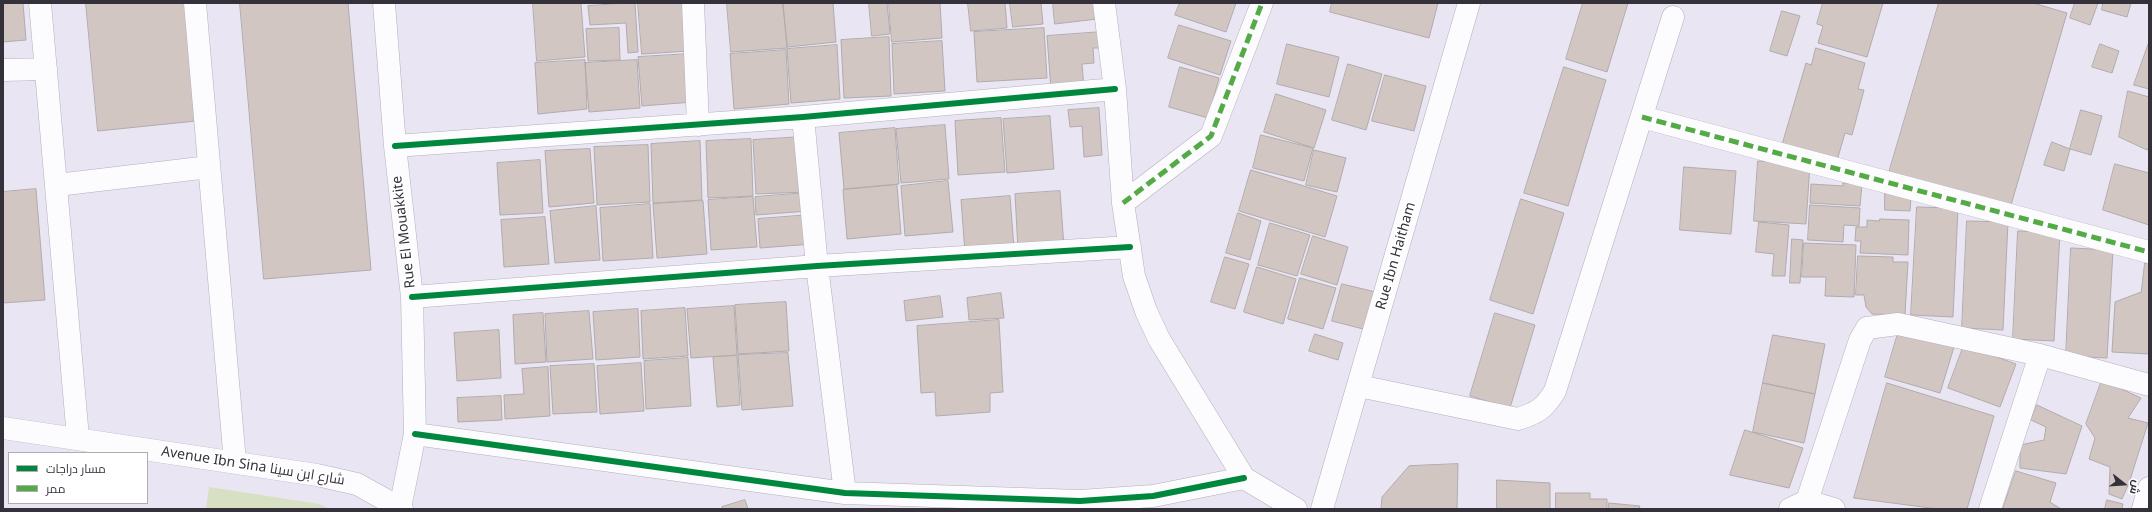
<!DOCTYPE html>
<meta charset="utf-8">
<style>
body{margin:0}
#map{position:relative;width:2152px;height:512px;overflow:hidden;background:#e9e5f3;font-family:"Noto Sans",Cairo,sans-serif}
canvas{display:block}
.frame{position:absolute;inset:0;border:4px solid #35313b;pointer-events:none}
.legend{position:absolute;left:8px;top:452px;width:140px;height:52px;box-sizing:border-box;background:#fff;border:1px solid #aeadb1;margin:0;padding:5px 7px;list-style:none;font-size:12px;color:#35313b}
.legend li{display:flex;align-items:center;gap:8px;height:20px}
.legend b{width:20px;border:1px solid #aeadb1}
.north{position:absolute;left:2104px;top:464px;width:40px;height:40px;-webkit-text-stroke:3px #fff;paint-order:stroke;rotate:107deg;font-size:11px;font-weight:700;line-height:16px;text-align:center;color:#35313b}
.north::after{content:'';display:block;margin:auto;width:14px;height:18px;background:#35313b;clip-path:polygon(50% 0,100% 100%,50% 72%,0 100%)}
</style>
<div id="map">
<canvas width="2152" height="512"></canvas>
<div class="frame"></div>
<ul class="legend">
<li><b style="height:5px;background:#00873e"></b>مسار دراجات</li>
<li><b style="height:5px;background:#54ab46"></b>ممر</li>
</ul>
<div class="north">ش</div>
</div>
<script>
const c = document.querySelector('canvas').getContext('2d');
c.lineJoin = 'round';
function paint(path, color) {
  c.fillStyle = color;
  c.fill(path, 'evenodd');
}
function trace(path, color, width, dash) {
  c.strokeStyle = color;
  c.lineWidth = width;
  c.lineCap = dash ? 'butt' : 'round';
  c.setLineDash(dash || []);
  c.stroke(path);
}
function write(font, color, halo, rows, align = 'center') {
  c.font = font + ' "Noto Sans",Cairo,sans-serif';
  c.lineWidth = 3.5;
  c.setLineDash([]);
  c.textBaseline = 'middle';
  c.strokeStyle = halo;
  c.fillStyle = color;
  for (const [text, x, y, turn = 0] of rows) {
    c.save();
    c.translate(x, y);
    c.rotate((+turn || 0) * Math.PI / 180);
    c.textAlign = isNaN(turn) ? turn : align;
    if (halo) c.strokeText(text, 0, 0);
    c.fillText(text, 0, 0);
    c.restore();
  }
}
paint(new Path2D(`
 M209,487L319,504L330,509H206Z`), '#d7e0c3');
const building = new Path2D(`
 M3,3H23L26,40L3,42Z
 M86,3H195L206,120L98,131Z
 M240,3H348L371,270L264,279Z
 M533,3H581L585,57L537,61Z
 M635,3L638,52L628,53L626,23L590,25L588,6Z
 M638,3H687L689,51L642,54Z
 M727,3H783L787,48L731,52Z
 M783,3H833L836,42L788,47Z
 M869,3H887L890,34L872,36Z
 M889,3H940L942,38L892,42Z
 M968,3H1005L1007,28L971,31Z
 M1010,3H1041L1043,24L1013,27Z
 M1053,3H1095L1097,19L1055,24Z
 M1180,3H1236L1226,32L1175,15Z
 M1332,3H1438L1429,38L1330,12Z
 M1583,3H1628L1607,72L1566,59Z
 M1823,3H1883L1867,57L1818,43L1823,26L1817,24Z
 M1939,3H2033L2067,13L2009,212L1888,176Z
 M2075,3H2098L2090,25L2070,18Z
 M2103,3H2131L2127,17L2102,10Z
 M1782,11L1800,16L1787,56L1770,51Z
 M1179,25L1231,41L1220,75L1168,58Z
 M619,28L620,60L588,61L586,29Z
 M1044,28L1047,78L977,82L974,32Z
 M1102,32L1103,48H1093L1094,63L1082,64L1084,88L1051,90L1047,36Z
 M889,37L891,96L844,98L841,40Z
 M942,41L945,91L894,94L892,44Z
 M2149,42V89L2134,85Z
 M1287,44L1339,57L1329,97L1277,84Z
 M2100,44L2119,51L2112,73L2092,67Z
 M837,45L840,99L791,103L787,49Z
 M1816,48L1865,63L1858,89L1864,90L1852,135L1845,133L1836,164L1781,148L1806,63L1811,65Z
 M786,50L789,104L734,109L730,54Z
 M690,54L693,102L642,106L638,57Z
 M585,60L587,109L538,114L535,63Z
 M637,60L640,108L589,112L585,63Z
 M1348,64L1382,74L1366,130L1332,120Z
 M1180,67L1219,78L1208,118L1169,107Z
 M1564,67L1606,80L1568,206L1524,193Z
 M1385,75L1426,86L1414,131L1372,121Z
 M2128,91L2149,97V147L2147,150L2119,137Z
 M1276,94L1326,110L1314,148L1264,132Z
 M1099,108L1102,155L1084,157L1082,126L1070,127L1068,110Z
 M2081,110L2102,116L2091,155L2070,149Z
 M1050,116L1054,169L1007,173L1003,119Z
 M1001,118L1005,172L958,175L955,121Z
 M945,125L949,179L901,183L896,129Z
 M895,128L899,184L844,189L839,133Z
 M1261,135L1313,148L1304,181L1253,168Z
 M802,137L806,192L756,194L753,140Z
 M751,139L753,196L708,198L706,141Z
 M700,141L702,200L653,203L651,144Z
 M2052,142L2070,149L2064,171L2044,165Z
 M648,145L650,202L597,205L594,147Z
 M590,149L594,203L549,207L545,151Z
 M1314,150L1346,158L1337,192L1306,185Z
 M540,160L543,213L500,215L497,163Z
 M1758,161L1810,164L1806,224L1754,221Z
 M2115,164L2149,173V225L2103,210Z
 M1684,167L1736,171L1731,234L1680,230Z
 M1251,170L1337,196L1325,237L1239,211Z
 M948,181L953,232L905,236L901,186Z
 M1843,183L1862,184L1860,206L1810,203L1811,184L1843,186Z
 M897,185L901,234L847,239L843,190Z
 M36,189L45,300L3,303V192Z
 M1060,191L1064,247L1018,250L1015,194Z
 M1885,192L1911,194L1910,211L1885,210Z
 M807,193L808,211L756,215L755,197Z
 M1010,196L1014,248L965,252L961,200Z
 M753,197L757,247L711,250L708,200Z
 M1521,199L1564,213L1533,314L1490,300Z
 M703,201L707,254L657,258L653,204Z
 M650,204L653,258L603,261L600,208Z
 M1810,205L1860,208L1859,226L1844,225L1843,242L1808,240Z
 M596,206L600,260L555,263L550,211Z
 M1917,207L1958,208L1953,317L1911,315Z
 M1238,213L1261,221L1250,260L1226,253Z
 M810,215L812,244L760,248L758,219Z
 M545,217L549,264L504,267L501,220Z
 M1880,219L1909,220L1908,255L1860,253L1861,241H1855L1856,227H1867V220L1879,221Z
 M1967,221L2008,222L2003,330L1962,328Z
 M1759,222L1789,225L1785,276H1772L1774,254L1756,252Z
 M1270,223L1310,235L1297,276L1258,265Z
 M2018,231L2060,233L2054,341L2013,339Z
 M1313,236L1348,247L1337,285L1301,274Z
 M1792,239L1803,240L1800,283H1790Z
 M1804,243L1856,245L1854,297L1825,296L1826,277H1802Z
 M2071,248L2113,250L2107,358L2066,356Z
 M1858,256L1893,257V262H1908L1905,315L1872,314L1866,307L1864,295H1856Z
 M1225,257L1249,264L1235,309L1211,302Z
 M2145,263H2149V354L2112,352L2115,302L2141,292Z
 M1257,267L1296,279L1283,324L1244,312Z
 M1300,278L1336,288L1323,329L1288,319Z
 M1342,284L1376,292L1367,330L1332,321Z
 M1001,293L1004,318L969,320L967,298Z
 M940,296L943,317L906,321L904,301Z
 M786,302L789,351L738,354L735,305Z
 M734,306L737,355L691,358L687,309Z
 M685,308L688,356L643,359L641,311Z
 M638,309L640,357L596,360L593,312Z
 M589,311L593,359L547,362L545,314Z
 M543,313L546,362L515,364L513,315Z
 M1495,313L1535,325L1510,408L1470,396Z
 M999,320L1003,392L990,393V412L936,416L935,392L921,393L917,326Z
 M499,330L501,378L457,381L454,333Z
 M1899,330L1954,347L1940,393L1885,377Z
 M1315,334L1343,343L1338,360L1309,351Z
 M1773,335L1825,344L1815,394L1763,383Z
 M1964,345L2016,364L2000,407L1948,388Z
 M788,353L793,406L742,410L738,355Z
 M737,356L740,405L717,407L713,357Z
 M688,358L691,406L646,409L644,361Z
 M641,363L644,411L600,414L597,366Z
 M594,364L597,412L553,414L550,366Z
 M548,367L550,416L505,419L504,395L524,394L522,369Z
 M2102,380L2141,398L2128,418L2148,423L2129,483L2122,499L2109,494L2110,467L2089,459L2095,438L2086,424Z
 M1763,383L1815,394L1804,443L1753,432Z
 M1887,383L1994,416L1967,509H1938L1854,498Z
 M501,396L502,420L458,422L457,398Z
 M2037,405L2082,426L2066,474L2020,468V445L2044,440L2046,427L2031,420Z
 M1745,430L1803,448L1789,488L1730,475Z
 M1458,464L1457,509H1381L1382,497L1409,466Z
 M2016,471L2056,483L2050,502L2061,509H2003Z
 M1497,480L1550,483V509H1497Z
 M1556,493H1590V499H1607V509H1556Z
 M745,500L748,509H723L722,507Z
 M2107,500L2123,504L2122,509H2105Z
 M1609,503L1640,506L1639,509H1609Z`);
paint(building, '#d2c6c2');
trace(building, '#b0abad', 1);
const street = new Path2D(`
 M40,3L78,438
 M195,3L235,462
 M384,3L395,146L412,297L415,434L400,508
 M693,3L698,125
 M1104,3L1115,89L1123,203L1134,276L1146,311L1159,339L1244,478L1296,509
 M3,70L46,69
 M803,117L817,266L845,493
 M1642,117L2149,252
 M395,146L803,117L1115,89
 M57,185L209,167
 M1123,203L1211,136L1262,3
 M412,297L817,266L1130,247
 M1359,386L1518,419C1537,413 1544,409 1555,391L1673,17
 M415,434L845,493L1080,501L1153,496L1244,478
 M1807,501L1834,509
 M1322,509L1469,3
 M1790,509L1807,501L1860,340L1867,328L1898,324L2040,355L2149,385
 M1990,509L2040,355
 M2143,509L2149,488`);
const secondary = new Path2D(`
 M3,428L317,475L357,484L402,509`);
trace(street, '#b3b0bb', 23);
trace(secondary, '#b3b0bb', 23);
trace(street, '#fcfbfd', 22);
trace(secondary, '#fcfbfd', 22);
trace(new Path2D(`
 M1642,117L2149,252
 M1123,203L1211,136L1262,3`), '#54ab46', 5, [10, 5]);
trace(new Path2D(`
 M395,146L803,117L1115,89
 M412,297L817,266L1130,247
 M415,434L845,493L1080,501L1153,496L1244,478`), '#00873e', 6);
write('14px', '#35313b', '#fff', [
 ["Rue El Mouakkite",404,232,-97],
 ["Rue Ibn Haitham",1396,256,-74],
 ["Avenue Ibn Sina شارع ابن سينا",253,466,9]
]);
</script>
